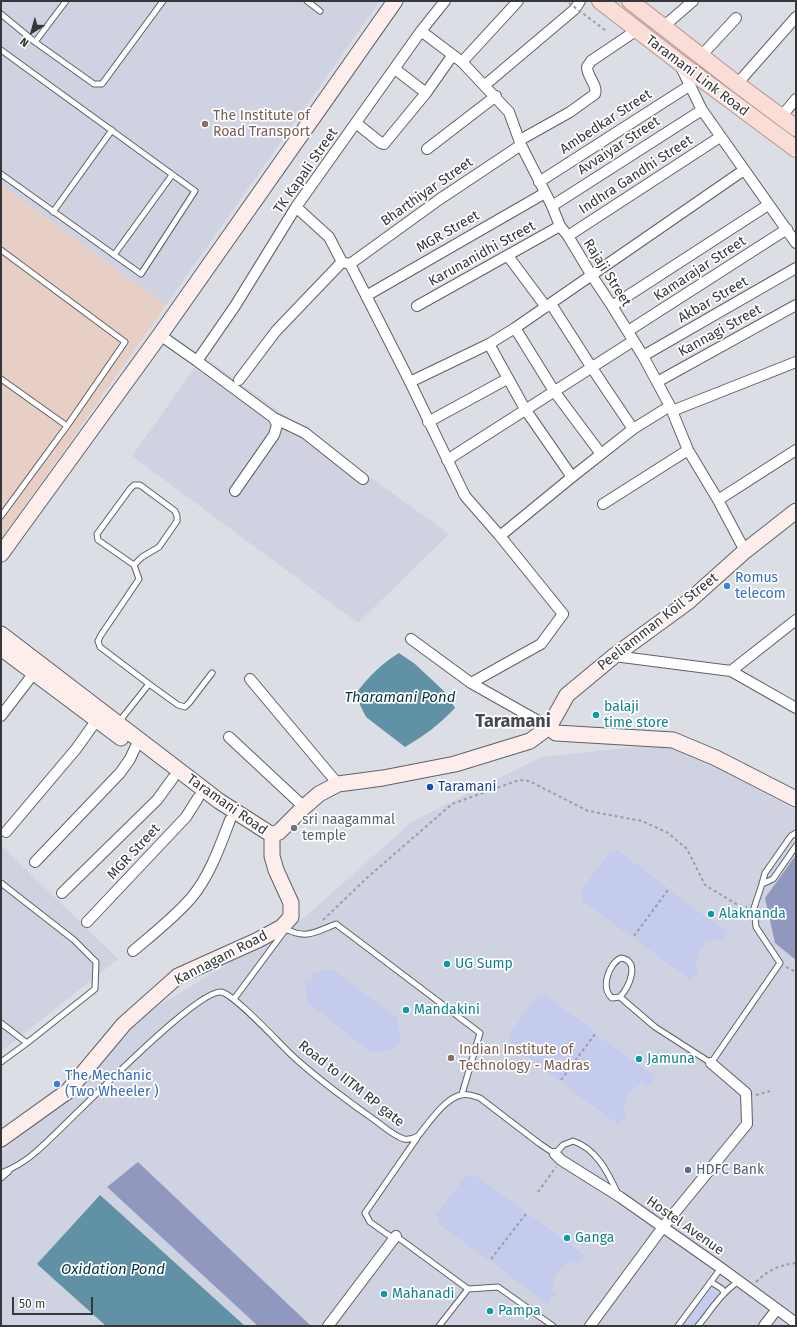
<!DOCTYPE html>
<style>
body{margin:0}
#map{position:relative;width:797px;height:1327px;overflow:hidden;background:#dcdee6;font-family:"Fira Sans",sans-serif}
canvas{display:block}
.frame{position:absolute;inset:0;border:2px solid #36373a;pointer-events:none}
.north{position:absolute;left:12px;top:12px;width:40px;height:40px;-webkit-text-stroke:3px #fff;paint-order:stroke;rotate:217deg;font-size:11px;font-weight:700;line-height:16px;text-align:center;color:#36373a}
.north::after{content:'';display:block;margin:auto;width:14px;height:18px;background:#36373a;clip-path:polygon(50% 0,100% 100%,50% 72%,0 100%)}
.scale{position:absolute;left:12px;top:1297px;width:81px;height:18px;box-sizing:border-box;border:2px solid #36373a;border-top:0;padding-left:5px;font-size:12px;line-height:14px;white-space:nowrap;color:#36373a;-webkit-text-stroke:3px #fff;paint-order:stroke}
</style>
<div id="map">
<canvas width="797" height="1327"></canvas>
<div class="frame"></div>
<div class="north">N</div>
<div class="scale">50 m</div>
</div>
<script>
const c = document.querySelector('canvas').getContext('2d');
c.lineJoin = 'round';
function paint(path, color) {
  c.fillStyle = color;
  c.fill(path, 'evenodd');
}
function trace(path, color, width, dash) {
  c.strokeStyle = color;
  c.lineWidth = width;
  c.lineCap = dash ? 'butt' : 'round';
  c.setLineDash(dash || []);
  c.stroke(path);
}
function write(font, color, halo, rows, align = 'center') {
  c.font = font + ' "Fira Sans",sans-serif';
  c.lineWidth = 3.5;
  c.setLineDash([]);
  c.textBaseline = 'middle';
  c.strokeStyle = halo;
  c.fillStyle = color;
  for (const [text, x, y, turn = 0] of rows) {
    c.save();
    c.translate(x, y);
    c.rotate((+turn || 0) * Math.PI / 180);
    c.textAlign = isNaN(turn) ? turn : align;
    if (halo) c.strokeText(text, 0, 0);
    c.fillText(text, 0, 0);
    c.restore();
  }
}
paint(new Path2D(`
 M1,1H380L166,305L1,185Z
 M203,356L449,534L358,623L132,456Z
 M672,743L796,810V1326H1V1151L65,1101L145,1014L306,916L413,821L541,757Z
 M1,845L118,959L1,1052Z`), '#cfd2e1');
paint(new Path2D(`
 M1,185L166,305L1,540Z`), '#e7cfc6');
paint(new Path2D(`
 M617,850L667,887L666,888L668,890L728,932L720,942L714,938L711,942L709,941C703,945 698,951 697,959L698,960L694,966L699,970L691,980L639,942L640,940L632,934L630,936L581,899L584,895L580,892L610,852L614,855Z
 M332,969L397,1018L401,1040L394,1050L371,1052L308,1003L305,979L310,982L314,977L310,974Z
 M545,995L594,1031L595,1034L655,1076L648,1087L642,1082L639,1086L637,1085C631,1090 623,1097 626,1105L622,1110L627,1114L619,1125L567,1087L568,1085L559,1079L558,1080L509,1044L512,1039L508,1036L537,996L541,999Z
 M473,1174L523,1210V1211L530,1217L531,1216L584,1255L576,1266L570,1261L567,1265L566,1264C559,1269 554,1275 553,1283L555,1284L551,1289L556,1293L547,1304L496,1265L497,1264L488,1258L487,1259L437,1223L441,1218L436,1215L466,1175L470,1178Z
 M709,1290H713L718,1295V1298L696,1326H684V1323Z`), '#c4cbec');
paint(new Path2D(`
 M796,855V960L775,943L765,898Z
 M138,1162L311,1326H258L107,1187Z`), '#9098c0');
paint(new Path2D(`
 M399,653L415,664L446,693L455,708C440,724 424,736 405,747L366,717L355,695C367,678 381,664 399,653Z
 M100,1195L245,1326H106L37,1264Z`), '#6191a5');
const lane = new Path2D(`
 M307,1L320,11
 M1,14L35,42L94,84H102L163,1
 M35,42L66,1
 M1,50L195,191L141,274L1,174
 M53,212L112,130
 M1,250L125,342L67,426L1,516
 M114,255L172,175
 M1,379L67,426
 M134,565L98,540L97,534L130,489L134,485H140L175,511L177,516V521L159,547L142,557L134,565L139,579L101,635L98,641L100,647L149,684
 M118,723L149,684L178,705L185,707L189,703L212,673
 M796,833L791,836L765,873L762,884L773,879L796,846
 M1,883L74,940L96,962L95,989L27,1043L1,1062
 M621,958C641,961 629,987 620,997L612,998C600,988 609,963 621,958Z
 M620,997L655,1027L711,1063L780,963L756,927L754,908L762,884
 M234,999L286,929C307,940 317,931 336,924L480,1033L462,1094
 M1,1023L27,1043
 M1,1173C14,1168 27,1160 37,1151C64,1128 195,989 221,992C235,994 283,1048 297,1060C322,1082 349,1102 376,1121C384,1127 394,1136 404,1139C410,1140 413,1139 418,1136C428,1124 445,1098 461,1095C468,1093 474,1096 480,1098L540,1144L555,1154L563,1145L573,1141C597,1149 608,1173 618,1194
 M1,1178L9,1171
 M396,1236L468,1289L498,1287L553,1326
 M394,1239L370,1222L365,1213L417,1138
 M711,1282L722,1289L724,1293
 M439,1326L468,1289
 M678,1326L721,1268
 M698,1326C711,1310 722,1292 739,1281`);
const street = new Path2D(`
 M663,27L693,1
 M421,31L462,62L509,112L521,145L552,206L560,226L568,236L592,276L612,306L643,356L670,406L688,450L718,500L745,551
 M701,56L736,18
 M462,62L518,1
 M680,65L702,110L796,243
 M395,69L426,93
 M737,84L796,17
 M485,85L575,9L580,1
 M781,117L796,99
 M356,123L381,143L384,144L426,93L452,56
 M520,140L570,112L595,94C598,85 587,77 587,67L591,61L637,30
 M427,149L496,96
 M539,182L689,86
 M552,206L702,110
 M296,207L329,237L342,262L350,264L410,382L465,496L500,536L563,614L541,644L471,683
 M568,236L720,137
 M508,256L546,307
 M350,264L440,199L521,145
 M366,296L545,193
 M551,304L592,368L633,429
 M417,306L560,226
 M612,306L768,205
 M515,328L554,391L601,454
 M628,331L787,229
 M160,335L197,361L274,418L277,425L274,435L235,491
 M489,344L525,409L572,477
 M643,356L796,268
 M197,361L235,306L296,207L421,31L445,1
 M239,380L276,331L342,262
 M410,382L489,344L515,328L744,170
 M657,382L796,305
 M672,411L796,362
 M274,418L305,433L363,479
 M428,422L507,379
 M447,460L633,341
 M718,500L796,450
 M603,504L688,450
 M500,536L572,477L633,429L670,406
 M411,639L471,683L549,727
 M614,656L731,671L796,708
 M731,671L796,620
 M250,679L338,784
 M1,716L34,673
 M229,737L304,807
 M6,832L76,749L96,721
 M35,862L120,773L130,759L135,748
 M62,893L157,800L173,778
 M87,922L186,817L198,798
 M133,951C153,934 175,917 192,897C210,875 220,846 230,820
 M555,1154L561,1160L620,1197L721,1268L796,1323
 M328,1326L396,1236
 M590,1326L663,1227L747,1124L746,1093L711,1063
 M764,1326L777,1309`);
const secondary = new Path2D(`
 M1,554L160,335L395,1
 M1,634L219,801L272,835
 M1,648L121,738
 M549,727L556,733L673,740L716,758L796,799
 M272,835L279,832L304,807L319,794L338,784L383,778L455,764L530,741L549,727L567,695L614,656L688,602L745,551L796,511
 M1,1139L68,1091L124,1024L178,976L258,940L282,927L291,917V903L276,870L272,856V835`);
const primary = new Path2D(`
 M600,1L680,63L796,149
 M630,1L737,84L796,128`);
trace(lane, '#5f6167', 7);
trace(street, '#5f6167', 12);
trace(secondary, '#5f6167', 17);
trace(primary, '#b4958f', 18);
trace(new Path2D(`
 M323,920L369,876L452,804L519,780L529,781L588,811L642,821L668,833L687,849L705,885L738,905L747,907
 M634,936L668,890
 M786,967L796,972
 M561,1080L595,1034
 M756,1095L770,1091
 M538,1192L556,1167
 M491,1259L526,1214
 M756,1282C768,1270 779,1265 796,1263`), '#9b9da3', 2, [3, 3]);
trace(lane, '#fff', 5);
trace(street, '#fff', 10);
trace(secondary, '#fdeeeb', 15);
trace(primary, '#fbddd7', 16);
trace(new Path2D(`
 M569,3L605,30`), '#9b9da3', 2, [3, 3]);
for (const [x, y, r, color] of [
 [205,124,4,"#8d6e63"],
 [727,586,4,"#3f7fe0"],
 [596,715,4,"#0f9aa8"],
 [430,787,4,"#1a4fb4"],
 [294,828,4,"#6b7280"],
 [711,914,4,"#0f9aa8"],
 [447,964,4,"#0f9aa8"],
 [406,1010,4,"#0f9aa8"],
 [451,1058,4,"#8d6e63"],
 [639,1059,4,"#0f9aa8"],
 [57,1084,4,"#3f7fe0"],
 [688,1170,4,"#5c6f8a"],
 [567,1238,4,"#0f9aa8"],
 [384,1294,4,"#0f9aa8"],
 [490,1311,4,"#0f9aa8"]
]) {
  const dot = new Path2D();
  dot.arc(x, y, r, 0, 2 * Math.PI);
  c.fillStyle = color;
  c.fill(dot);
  trace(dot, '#fff', 1.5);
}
write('14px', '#36373a', '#fff', [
 ["Taramani Link Road",697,76,37],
 ["Ambedkar Street",606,122,-33],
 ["Avvaiyar Street",619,146,-33],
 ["TK Kapali Street",306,171,-55],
 ["Indhra Gandhi Street",636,175,-33],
 ["Bharthiyar Street",427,192,-35],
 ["MGR Street",448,232,-30],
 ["Karunanidhi Street",482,254,-29],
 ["Kamarajar Street",700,269,-33],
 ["Rajaji Street",607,273,58],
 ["Akbar Street",713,300,-30],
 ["Kannagi Street",720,331,-29],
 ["Peeliamman Koil Street",658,622,-38],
 ["Taramani Road",227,805,35],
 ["MGR Street",134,852,-47],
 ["Kannagam Road",221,958,-27],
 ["Road to IITM RP gate",351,1084,38],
 ["Hostel Avenue",685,1226,35]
]);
write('14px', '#785e54', '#fff', [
 ["The Institute of",213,116],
 ["Road Transport",213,132],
 ["Indian Institute of",459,1050],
 ["Technology - Madras",459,1066]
], 'left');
write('14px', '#366cbe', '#fff', [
 ["Romus",735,578],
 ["telecom",735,594],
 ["The Mechanic",65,1076],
 ["(Two Wheeler )",65,1092]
], 'left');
write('14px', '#0d838f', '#fff', [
 ["balaji",604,707],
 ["time store",604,723],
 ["Alaknanda",719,914],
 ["UG Sump",455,964],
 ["Mandakini",414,1010],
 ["Jamuna",647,1059],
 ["Ganga",575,1238],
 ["Mahanadi",392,1294],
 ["Pampa",498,1311]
], 'left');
write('14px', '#164399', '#fff', [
 ["Taramani",438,787]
], 'left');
write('14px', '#5b616d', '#fff', [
 ["sri naagammal",302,820],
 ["temple",302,836]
], 'left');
write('14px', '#4e5e75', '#fff', [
 ["HDFC Bank",696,1170]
], 'left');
write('italic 15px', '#043242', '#fff', [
 ["Tharamani Pond",400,698],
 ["Oxidation Pond",113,1270]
]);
write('bold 18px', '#47484f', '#fff', [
 ["Taramani",513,722]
]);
</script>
